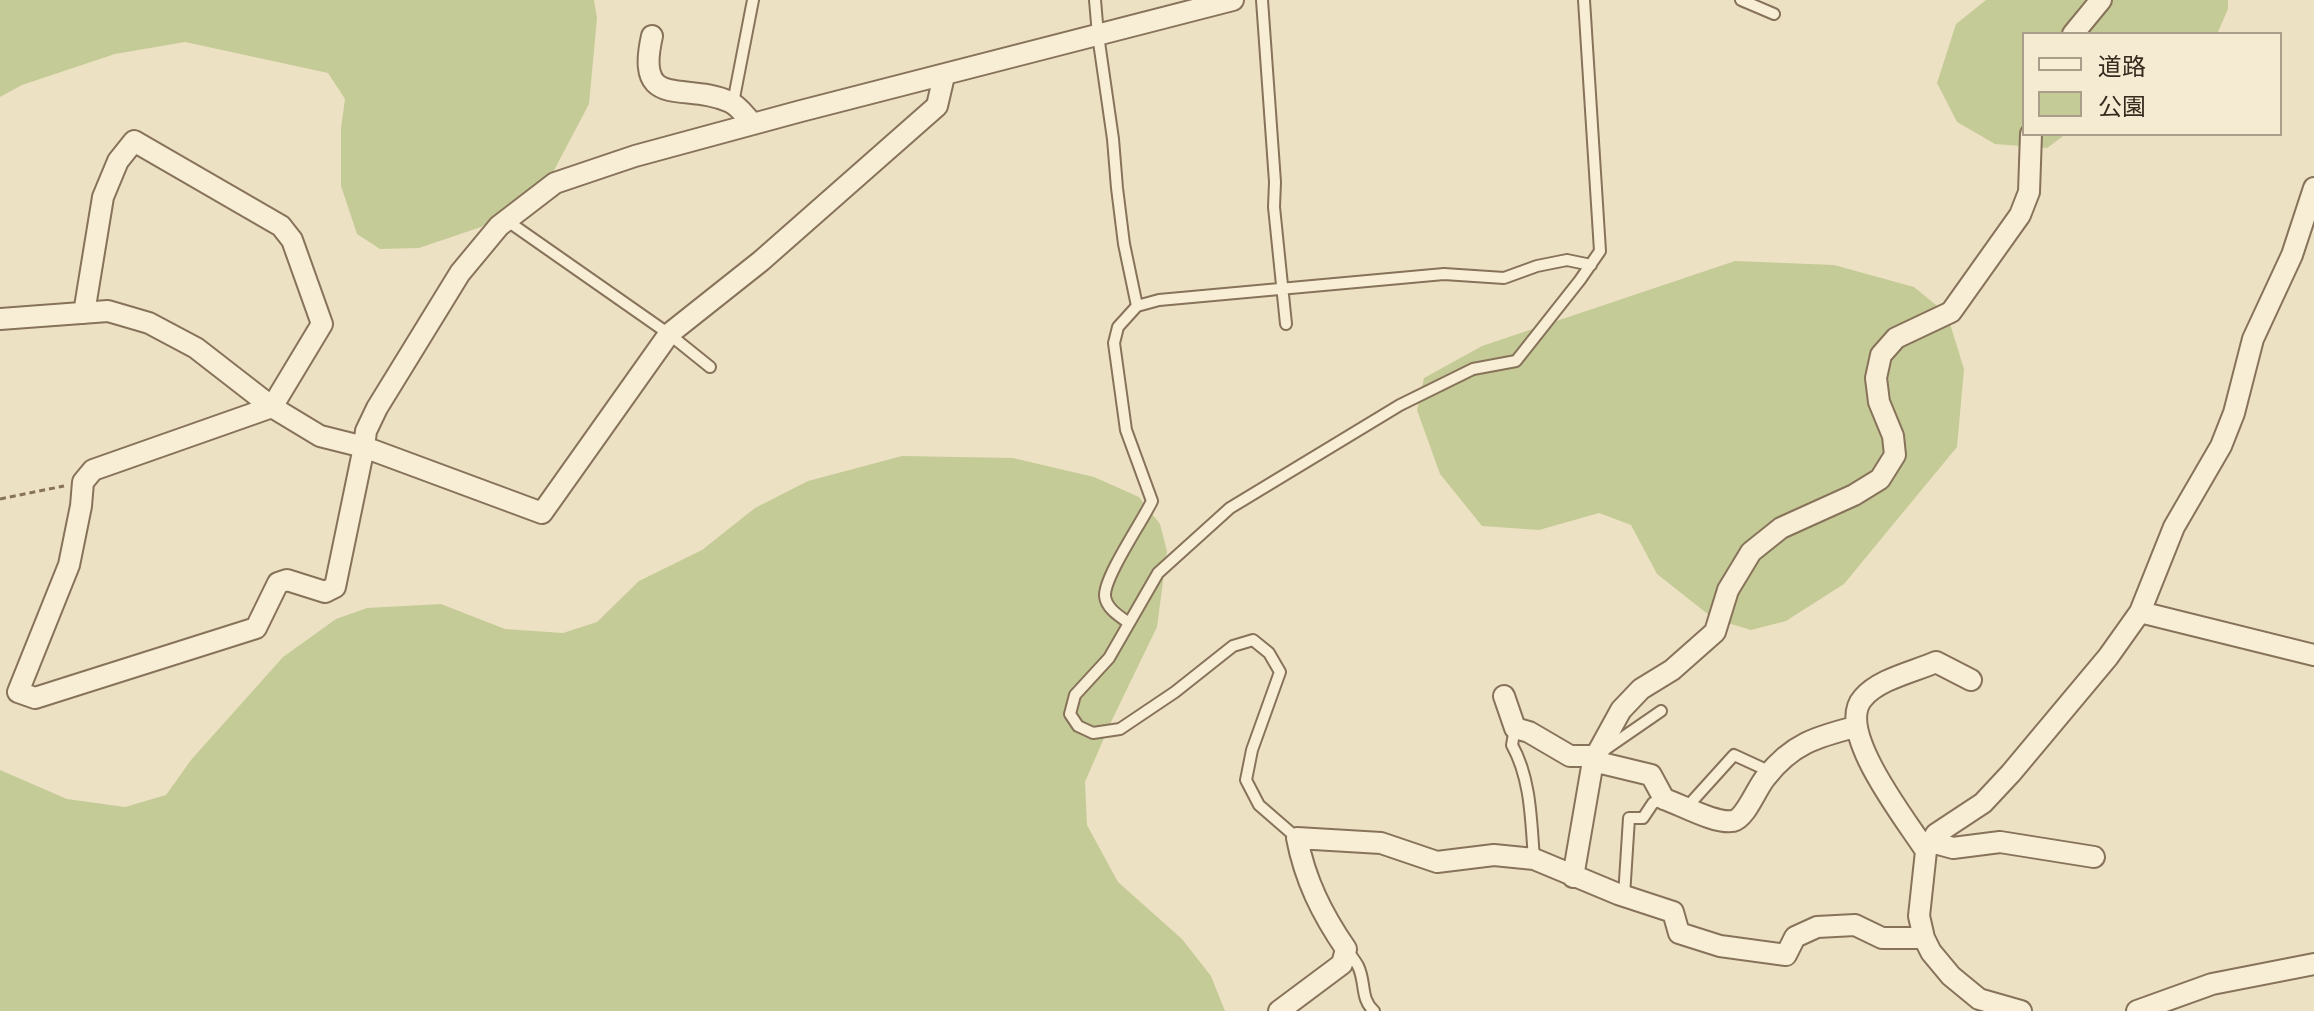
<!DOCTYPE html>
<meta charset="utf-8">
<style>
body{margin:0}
#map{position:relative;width:2314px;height:1011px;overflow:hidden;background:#ede1c3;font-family:"Noto Serif","Noto Sans JP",serif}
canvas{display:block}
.legend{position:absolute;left:2022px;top:32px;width:260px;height:104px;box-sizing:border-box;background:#f5ebd2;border:2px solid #a99e8a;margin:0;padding:10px 14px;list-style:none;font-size:24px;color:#372a1e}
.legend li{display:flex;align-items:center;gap:16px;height:40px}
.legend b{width:40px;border:2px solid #a99e8a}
</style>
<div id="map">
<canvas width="2314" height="1011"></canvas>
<ul class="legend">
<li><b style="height:10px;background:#f8eed6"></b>道路</li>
<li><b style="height:22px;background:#c5cb97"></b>公園</li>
</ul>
</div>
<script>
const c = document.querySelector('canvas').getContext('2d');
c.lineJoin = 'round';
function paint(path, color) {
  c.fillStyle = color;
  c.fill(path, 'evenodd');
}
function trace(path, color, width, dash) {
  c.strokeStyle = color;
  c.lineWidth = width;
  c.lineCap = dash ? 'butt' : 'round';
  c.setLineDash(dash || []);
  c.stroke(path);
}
paint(new Path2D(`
 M0,0H594L597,18L589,104L551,176L481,227L419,248L380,249L357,234L341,186V128L345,99L328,73L185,42L115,54L22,85L0,97Z
 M1986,0H2228V9L2217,34H2024V134H2066L2047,148L1995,144L1957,122L1937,83L1956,24Z
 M1735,261L1834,265L1914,287L1947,314L1964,369L1957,447L1844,584L1786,621L1751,630L1714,619L1657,574L1631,525L1599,513L1539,530L1482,526L1440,474L1417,410L1424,378L1482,346Z
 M902,456L1013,458L1094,477L1139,497L1160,524L1167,551L1157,627L1111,722L1085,782L1087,825L1118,882L1182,939L1211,976L1225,1011H0V770L67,799L125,807L166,795L191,760L283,657L336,619L367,608L441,604L505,629L563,633L597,622L639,581L702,550L755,508L808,481Z`), '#c5cb97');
const service = new Path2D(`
 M1095,0L1098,35L1113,139L1117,188L1124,244L1137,306
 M1262,0L1275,182L1274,207L1286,324
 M1741,0L1774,14
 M733,103L753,0
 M506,220L669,334L710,367
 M1129,623C1119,616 1106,608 1105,596C1104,577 1142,522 1152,501L1126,430L1114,343L1118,327L1137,306L1159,300L1444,274L1504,278L1537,266L1567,260L1591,265
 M1515,728L1512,745C1531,779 1531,821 1534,859
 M1603,751L1661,711
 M1687,807L1734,755L1771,772
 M1297,838L1259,805L1246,780L1252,750L1280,672L1269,653L1253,640L1233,646L1175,692L1120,729L1093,733L1078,726L1070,714L1075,695L1109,658L1158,573L1230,508L1400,405L1473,369L1516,361L1580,280L1600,251L1584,0
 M1624,896L1629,818H1643L1653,803L1664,799
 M1347,949C1350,955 1355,960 1358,966C1366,982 1360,999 1374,1011`);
const minor = new Path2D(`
 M2073,34L2101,0
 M652,36C635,112 685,81 730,102C739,106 746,117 753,124
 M84,313L103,197L118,161L134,141L281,226L292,240L322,324L272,407L93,470L83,482L81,506L69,565L18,692L35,698L256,628L278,583L287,580L325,592L335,587L364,447L542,513L669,334L761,261L937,106L944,76
 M0,319L108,311L149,323L196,348L272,407L320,436L364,447L366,431L377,408L460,273L499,226L555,183L635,156L801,111L1233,0
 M2140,612L2314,655
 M1504,696L1515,728L1529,732L1570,756H1595
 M1593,761L1651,775L1664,799C1682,805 1715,824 1733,821C1746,818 1757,787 1766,777C1792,744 1816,737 1855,727
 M1931,842L1953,848L2000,842L2094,857
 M1926,851C1907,821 1834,730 1863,698C1879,679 1913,672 1936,662L1971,680
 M1573,877L1593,761L1621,710L1641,689L1672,670L1715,632L1728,590L1751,552L1781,528L1854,495L1880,479L1895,455L1893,436L1879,402L1876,378L1881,355L1896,338L1951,312L2020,215L2029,192L2031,134
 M1279,1011L1342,964L1346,949C1322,914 1305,880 1297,838L1381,843L1437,862L1494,855L1534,859L1618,894L1673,912L1679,933L1720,946L1786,955L1795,937L1817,927L1855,925L1882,938H1924
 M2021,1011L1979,999L1951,976L1931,952L1924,938L1919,916L1926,851L1936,834L1983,803L2011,773L2108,657L2140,612L2174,527L2221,446L2234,413L2253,339L2292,255L2314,188
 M2137,1011L2212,984L2314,964`);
trace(service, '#87725a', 14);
trace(minor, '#87725a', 24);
trace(new Path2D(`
 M0,499L64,486`), '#87725a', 3, [6, 4]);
trace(service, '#f8eed6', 10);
trace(minor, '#f8eed6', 20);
</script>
